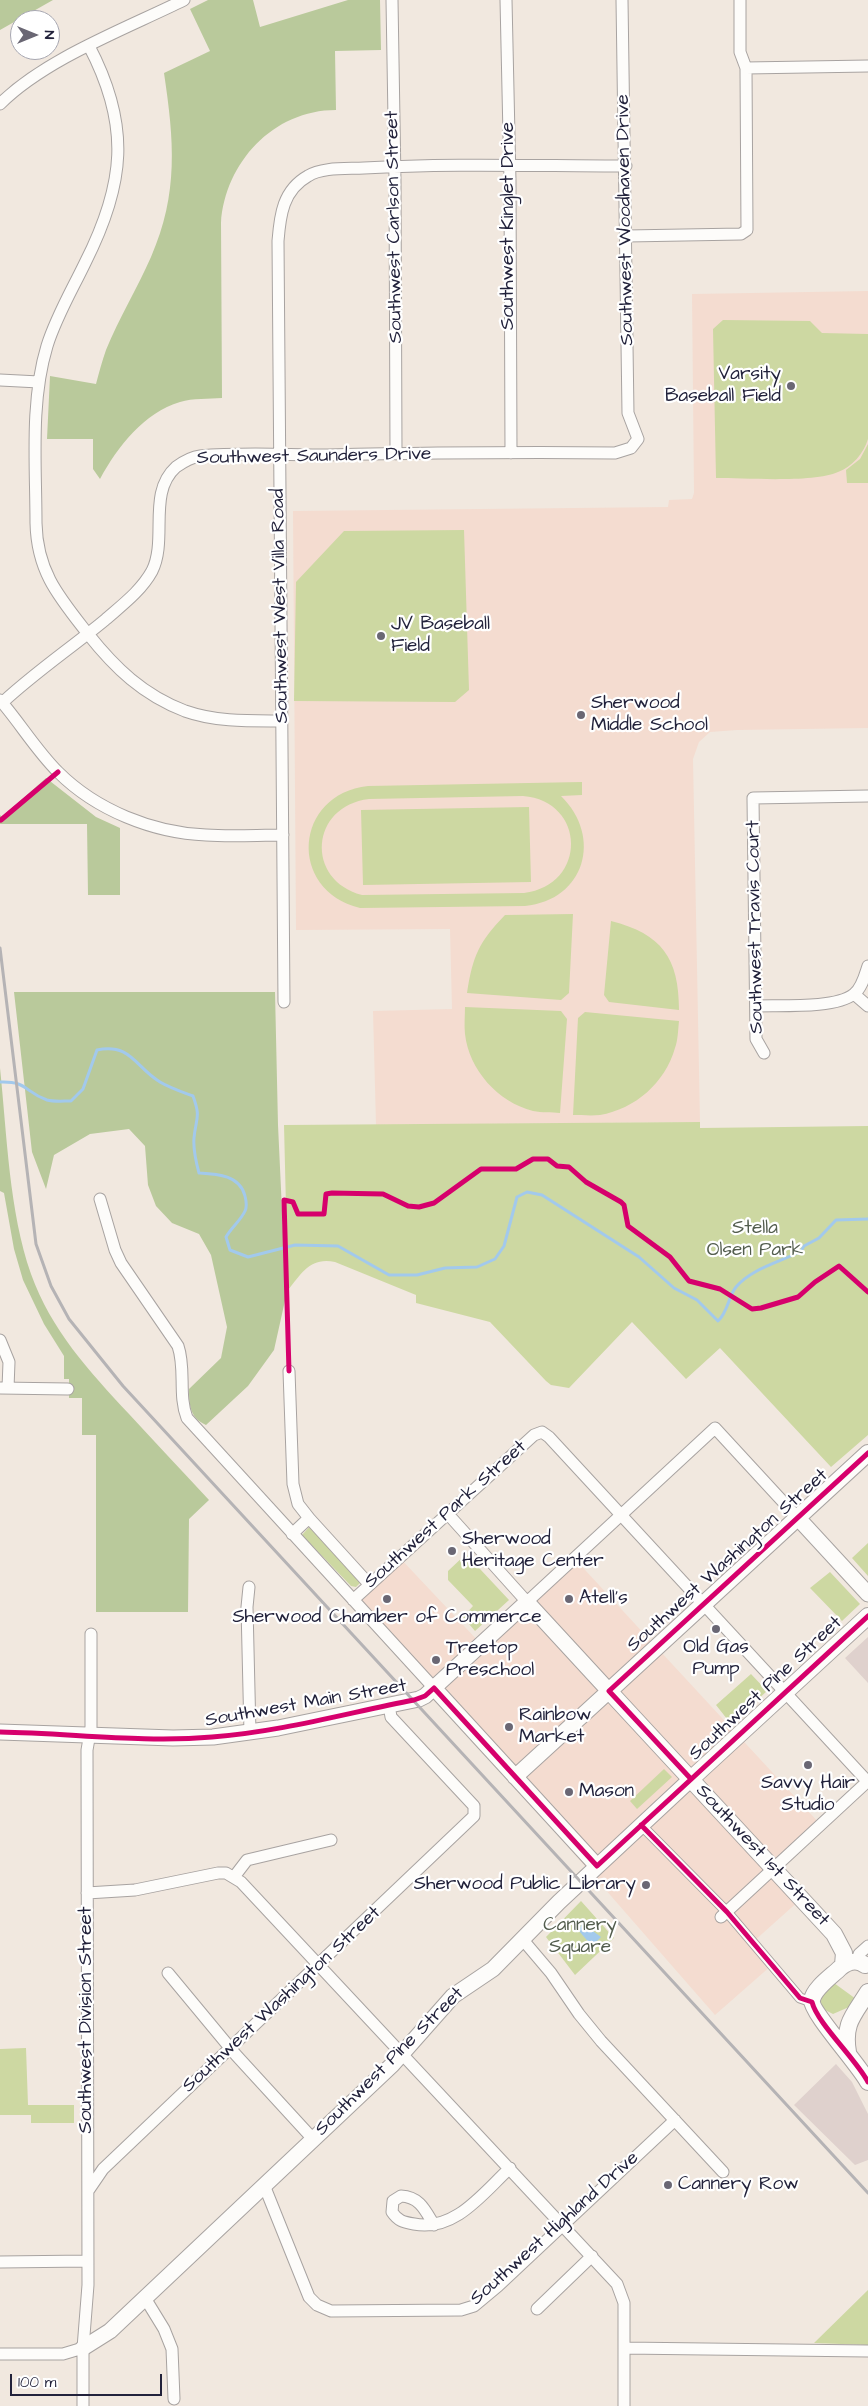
<!DOCTYPE html>
<style>
body{margin:0}
#map{position:relative;width:868px;height:2406px;overflow:hidden;background:#f1e8df;font-family:"Architects Daughter",sans-serif}
canvas{display:block}
.north{position:absolute;left:10px;top:10px;width:50px;height:50px;box-sizing:border-box;background:#fff;border:1px solid #a7a7b1;border-radius:50%;rotate:90deg;font-size:14px;font-weight:700;line-height:20px;text-align:center;color:#22223b}
.north::after{content:'';display:block;margin:auto;width:18px;height:22px;background:#6a6774;clip-path:polygon(50% 0,100% 100%,50% 72%,0 100%)}
.scale{position:absolute;left:10px;top:2374px;width:152px;height:22px;box-sizing:border-box;border:2px solid #22223b;border-top:0;padding-left:6px;font-size:15px;line-height:18px;white-space:nowrap;color:#22223b;-webkit-text-stroke:4px #fff;paint-order:stroke}
</style>
<div id="map">
<canvas width="868" height="2406"></canvas>
<div class="north">N</div>
<div class="scale">100 m</div>
</div>
<script>
const c = document.querySelector('canvas').getContext('2d');
c.lineJoin = 'round';
function paint(path, color) {
  c.fillStyle = color;
  c.fill(path, 'evenodd');
}
function trace(path, color, width, dash) {
  c.strokeStyle = color;
  c.lineWidth = width;
  c.lineCap = dash ? 'butt' : 'round';
  c.setLineDash(dash || []);
  c.stroke(path);
}
function write(font, color, halo, rows, align = 'center') {
  c.font = font + ' "Architects Daughter",sans-serif';
  c.lineWidth = 4.5;
  c.setLineDash([]);
  c.textBaseline = 'middle';
  c.strokeStyle = halo;
  c.fillStyle = color;
  for (const [text, x, y, turn = 0] of rows) {
    c.save();
    c.translate(x, y);
    c.rotate((+turn || 0) * Math.PI / 180);
    c.textAlign = isNaN(turn) ? turn : align;
    if (halo) c.strokeText(text, 0, 0);
    c.fillText(text, 0, 0);
    c.restore();
  }
}
paint(new Path2D(`
 M868,291V728L737,730L710,732L699,742L693,759L700,1122L376,1125L373,1011L452,1009L450,929L296,930L293,511L668,507L669,500L692,499L694,493L692,294Z
 M399,1557L481,1644L574,1558L821,1825L773,1868L801,1899L753,1942L772,1965L715,2015L348,1595Z`), '#f4dcd0');
paint(new Path2D(`
 M868,1637V1683L845,1658Z
 M836,2064L852,2082L868,2114V2160L855,2165L794,2105Z`), '#dfd1cd');
paint(new Path2D(`
 M723,320L810,321L822,333L868,334V439C864,453 852,467 838,472C814,483 745,478 716,478L713,329Z
 M868,444V483H847L846,470L860,459Z
 M464,530L469,690L455,702L294,701L296,582L344,531Z
 M582,782V795L561,796C603,837 585,900 525,906L360,908C287,890 294,794 368,786ZM523,796C586,801 588,885 524,893L362,895C305,880 310,806 369,799Z
 M529,807L531,882L363,885L361,810Z
 M573,914L569,993L561,1000L467,993C473,955 479,942 505,915Z
 M611,921C662,934 679,958 679,1010L609,1002L604,995Z
 M465,1007L561,1011L567,1019L560,1113C552,1112 542,1113 533,1111C498,1102 469,1070 465,1034C464,1025 465,1015 465,1007Z
 M585,1012L679,1021C678,1030 678,1040 675,1048C665,1083 635,1109 600,1115C591,1116 581,1115 573,1115L578,1018Z
 M700,1122V1128L868,1126V1435L831,1467L720,1348L686,1379L632,1322L569,1388L551,1385L546,1381L490,1322L416,1303V1295L335,1262C310,1257 302,1273 288,1290L284,1125Z
 M311,1525L360,1583L356,1587L351,1586L302,1535Z
 M868,1543V1576L852,1558Z
 M466,1554L509,1600L475,1631L463,1617L473,1606L448,1580V1571Z
 M830,1572L860,1604L842,1621L810,1588Z
 M751,1674L767,1691L731,1724L716,1705Z
 M664,1769L672,1777L637,1809L630,1801Z
 M581,1901L614,1938L575,1975L546,1937Z
 M834,1983L856,1999L849,2007L833,2014L823,2009C817,1997 826,1991 834,1983Z
 M26,2048L28,2105H74V2123H31V2115H0V2049Z
 M868,2290V2345L814,2343Z`), '#cdd8a2');
paint(new Path2D(`
 M0,0H53L0,30Z
 M208,0H253L260,27L348,0H380L381,50L335,51L336,110C273,110 225,163 221,223L222,398C209,399 193,398 180,402C144,413 118,446 100,479L93,469V439H47L50,376L96,384C99,373 102,361 106,350C119,318 137,289 151,257C179,193 174,140 164,73L210,51L190,9Z
 M46,778L96,817L120,828V895H88L87,824H0V815L2,817Z
 M14,992H275L278,1125L286,1296L274,1350L248,1386L206,1425C190,1418 189,1405 189,1389L221,1358L227,1327L211,1255L199,1234L172,1223L156,1206L148,1185L145,1146L129,1129L90,1134L54,1155L46,1189L32,1152Z
 M0,1068C7,1135 9,1211 31,1274C51,1330 89,1371 129,1414C155,1442 182,1471 209,1500L189,1519L188,1612H96V1435H82V1398H69V1379H64V1356L44,1324L23,1280L14,1249L4,1193L0,1191Z`), '#b9c99b');
paint(new Path2D(`
 M582,1923L601,1937L592,1946L579,1931Z`), '#a2c9ec');
trace(new Path2D(`
 M0,1082C28,1081 24,1092 47,1100C54,1102 63,1101 71,1101L83,1089L97,1050C131,1043 135,1067 160,1082C170,1088 182,1092 193,1096C201,1118 196,1117 194,1138C193,1150 196,1162 199,1173C217,1174 240,1175 245,1196C246,1200 247,1207 245,1211C241,1220 231,1228 226,1237L230,1250L248,1257L295,1245L338,1246L389,1275H417L445,1268L477,1267L495,1259L504,1246L517,1197L527,1192L542,1195L639,1257L674,1288L697,1300L718,1321C728,1312 728,1297 736,1287C752,1268 781,1262 801,1251L804,1246L819,1238L836,1220L868,1219`), '#a2c9ec', 3);
const pedestrian = new Path2D(`
 M641,1825L727,1912L800,1998L812,2002`);
const minor = new Path2D(`
 M392,0L395,180L396,454
 M506,0L510,181L511,453
 M89,46C131,126 125,184 85,263C72,290 56,317 47,346C30,402 36,465 36,523C37,572 59,597 88,634C115,668 143,695 185,711C216,722 249,721 282,721
 M746,68L868,66
 M0,104C45,59 125,29 184,0
 M627,236L741,234L747,230L746,68L740,52V0
 M0,380L39,382
 M0,700C20,723 36,750 58,772C96,810 153,833 206,835C232,837 257,835 283,835
 M2,703C34,673 71,648 105,620C122,605 141,591 152,571C168,539 147,493 176,467C183,462 191,457 200,456C242,452 286,455 328,455C424,453 519,452 615,453L631,448L638,439L628,413L622,0
 M854,994L868,1006
 M284,1002L278,241C280,215 283,190 308,176C322,167 347,169 364,168C451,163 539,166 626,166
 M756,1006C780,1005 835,1009 854,994C862,988 865,975 868,966
 M764,1053L756,1039L753,798L868,796
 M100,1199L115,1250L121,1263L178,1346C186,1369 178,1395 187,1418L434,1688
 M0,1340L9,1362L8,1388
 M289,1371L293,1484L298,1504L309,1518L292,1534
 M0,1388L68,1389
 M447,1513L527,1602L715,1428L797,1517
 M309,1518L369,1584
 M249,1587L247,1607L250,1733
 M353,1600L534,1435L542,1432L549,1437L868,1782
 M234,1877L247,1860L331,1840
 M87,1893L135,1890L218,1873H226L241,1882L617,2284L624,2303V2406
 M721,1917L868,1781
 M523,1940L551,1973L579,2014L601,2041L723,2172
 M859,1954L868,1946
 M168,1973L236,2055L313,2139
 M264,2185L309,2297L317,2305L331,2311L461,2310L474,2306L498,2286L675,2120
 M88,2191L103,2169L474,1816V1806L391,1717L389,1705
 M434,2225C425,2210 420,2197 401,2196L393,2201L392,2212C398,2221 403,2222 414,2224C455,2232 483,2193 510,2168
 M0,2262L88,2261
 M145,2298L164,2329L172,2349L174,2399
 M537,2309L592,2256
 M624,2348L868,2351
 M0,2354H63L83,2348
 M83,2406V2348L88,2285L87,1750L91,1727V1634`);
const tertiary = new Path2D(`
 M797,1517L868,1594
 M434,1688L597,1866
 M0,1732L173,1738L213,1737L278,1728L419,1699L425,1696L527,1602L609,1691L515,1777
 M83,2348L110,2331L392,2065L453,1996L493,1969L559,1902L691,1779`);
const secondary = new Path2D(`
 M691,1779L868,1616
 M843,1965L844,1953L834,1934L609,1691L868,1453
 M865,1965C857,1959 847,1962 840,1968C832,1976 814,1988 812,2000C810,2011 860,2066 868,2082
 M848,2052C843,2023 854,2015 868,1992`);
trace(pedestrian, '#a8a3a1', 11);
trace(minor, '#a8a3a1', 13);
trace(tertiary, '#a8a3a1', 17);
trace(secondary, '#a8a3a1', 18);
trace(pedestrian, '#fdfcfa', 9);
trace(minor, '#fdfcfa', 11);
trace(tertiary, '#fdfcfa', 15);
trace(secondary, '#fdfcfa', 16);
trace(new Path2D(`
 M0,948L36,1244L51,1286L69,1319L123,1386L868,2193`), '#b5b3b5', 3);
trace(new Path2D(`
 M1,820L58,772
 M289,1371L284,1200L293,1202L298,1214H324L326,1194L332,1193L383,1194L408,1206L419,1207L434,1203L481,1169H516L533,1159H548L557,1166L569,1167L586,1182L621,1202L624,1205L628,1226L670,1257L689,1281L720,1289L752,1309L761,1308L798,1297L815,1282L839,1266L868,1292
 M0,1732C70,1733 142,1743 212,1737C280,1732 347,1713 414,1700L425,1696L434,1688L597,1866L868,1616
 M691,1779L609,1691L868,1453
 M641,1825L727,1912L800,1998L812,2002C817,2023 856,2059 868,2082`), '#d6006c', 5);
for (const [x, y, r, color] of [
 [791,386,5,"#6a6774"],
 [381,636,5,"#6a6774"],
 [581,715,5,"#6a6774"],
 [452,1551,5,"#6a6774"],
 [387,1599,5,"#6a6774"],
 [569,1599,5,"#6a6774"],
 [716,1629,5,"#6a6774"],
 [436,1660,5,"#6a6774"],
 [509,1727,5,"#6a6774"],
 [808,1765,5,"#6a6774"],
 [569,1792,5,"#6a6774"],
 [646,1885,5,"#6a6774"],
 [668,2185,5,"#6a6774"]
]) {
  const dot = new Path2D();
  dot.arc(x, y, r, 0, 2 * Math.PI);
  c.fillStyle = color;
  c.fill(dot);
  trace(dot, '#fff', 2);
}
write('19px', '#22223b', '#fff', [
 ["Southwest Woodhaven Drive",626,220,-91],
 ["Southwest Kinglet Drive",509,226,-90],
 ["Southwest Carlson Street",395,227,-91],
 ["Southwest Saunders Drive",314,457,-1],
 ["Southwest West Villa Road",281,606,-91],
 ["Southwest Travis Court",756,927,-91],
 ["Southwest Park Street",446,1515,-42],
 ["Southwest Washington Street",728,1561,-42],
 ["Southwest Pine Street",766,1689,-43],
 ["Southwest Main Street",306,1704,-10],
 ["Southwest 1st Street",762,1856,47],
 ["Southwest Washington Street",282,2000,-43],
 ["Southwest Division Street",87,2020,-90],
 ["Southwest Pine Street",390,2062,-45],
 ["Southwest Highland Drive",555,2229,-42]
]);
write('19px', '#22223b', '#fff', [
 ["Varsity",781,375,"right"],
 ["Baseball Field",781,397,"right"],
 ["JV Baseball",391,625],
 ["Field",391,647],
 ["Sherwood",591,704],
 ["Middle School",591,726],
 ["Sherwood",462,1540],
 ["Heritage Center",462,1562],
 ["Atell's",579,1599],
 ["Sherwood Chamber of Commerce",387,1618,"center"],
 ["Old Gas",716,1648,"center"],
 ["Pump",716,1670,"center"],
 ["Treetop",446,1649],
 ["Preschool",446,1671],
 ["Rainbow",519,1716],
 ["Market",519,1738],
 ["Savvy Hair",808,1784,"center"],
 ["Studio",808,1806,"center"],
 ["Mason",579,1792],
 ["Sherwood Public Library",636,1885,"right"],
 ["Cannery Row",678,2185]
], 'left');
write('19px', '#535d4e', '#fff', [
 ["Stella",755,1229],
 ["Olsen Park",755,1251],
 ["Cannery",580,1926],
 ["Square",580,1948]
]);
</script>
